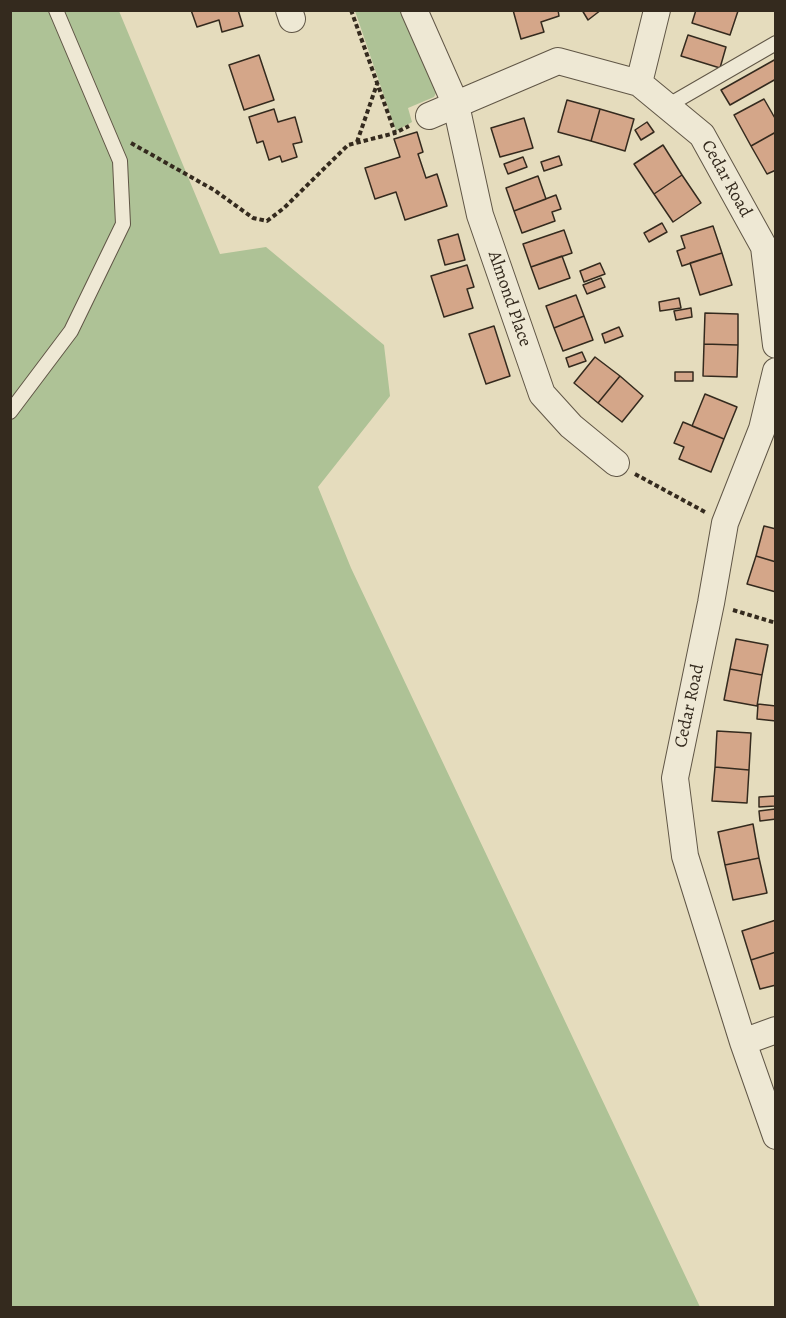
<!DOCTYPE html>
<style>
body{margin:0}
#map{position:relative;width:786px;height:1318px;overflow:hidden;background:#e5dcbd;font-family:Alegreya,serif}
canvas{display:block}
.frame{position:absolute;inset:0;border:12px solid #342a1e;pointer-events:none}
</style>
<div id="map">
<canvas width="786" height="1318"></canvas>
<div class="frame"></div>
</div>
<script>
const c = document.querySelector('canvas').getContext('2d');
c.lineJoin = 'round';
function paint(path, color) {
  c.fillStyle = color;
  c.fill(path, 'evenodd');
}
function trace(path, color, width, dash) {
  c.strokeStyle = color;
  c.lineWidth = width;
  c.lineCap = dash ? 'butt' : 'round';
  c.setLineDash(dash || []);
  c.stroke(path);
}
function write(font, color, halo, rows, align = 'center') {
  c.font = font + ' Alegreya,serif';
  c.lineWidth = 5;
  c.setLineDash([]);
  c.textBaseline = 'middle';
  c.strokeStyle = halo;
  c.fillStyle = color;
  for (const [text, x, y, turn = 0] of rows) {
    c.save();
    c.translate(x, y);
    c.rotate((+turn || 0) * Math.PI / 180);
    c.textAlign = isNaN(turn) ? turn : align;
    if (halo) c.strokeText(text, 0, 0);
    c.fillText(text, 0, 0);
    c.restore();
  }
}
paint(new Path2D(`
 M10,11H119L220,254L266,247L384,345L390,396L318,487L351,568L700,1307H11Z
 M355,11H405L441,83L434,97L408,108L412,122L396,131Z`), '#aec296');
const building = new Path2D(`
 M191,10H238L243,26L222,32L219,20L197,27Z
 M513,10H558L559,16L541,22L544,32L521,39Z
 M582,10H601L588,20Z
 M696,10L738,11L730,35L692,23Z
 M688,35L726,47L720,68L681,56Z
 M259,55L274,100L244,110L229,65Z
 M776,59V79L730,105L721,90Z
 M764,99L776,120V132L751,146L734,115Z
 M567,100L600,109L591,141L558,132Z
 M274,109L278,122L295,117L302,142L293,144L297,157L282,162L280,156L269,160L263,141L257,143L249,117Z
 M600,109L634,119L625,151L591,141Z
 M524,118L533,148L500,157L491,128Z
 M647,122L654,132L641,140L635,130Z
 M417,132L423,152L418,154L426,178L437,174L447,206L405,220L396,192L375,199L365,168L400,157L394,139Z
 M776,132V170L767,174L751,146Z
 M663,145L682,175L654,194L634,164Z
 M559,156L562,165L544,171L541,162Z
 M523,157L527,167L508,174L504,164Z
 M682,175L701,203L673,222L654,194Z
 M538,176L546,199L514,211L506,188Z
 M556,195L561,209L552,212L555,221L522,233L514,211Z
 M662,223L667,232L649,242L644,233Z
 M713,226L722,253L682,266L677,251L685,248L681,236Z
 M564,230L572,253L531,267L523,244Z
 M458,234L465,260L445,265L438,240Z
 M722,253L732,285L700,295L690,263Z
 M562,256L570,278L539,289L531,267Z
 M600,263L605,274L584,282L580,271Z
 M467,265L474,287L467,289L473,308L444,317L431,276Z
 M601,278L605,287L587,294L583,285Z
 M576,295L584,316L554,328L546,306Z
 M679,298L681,308L660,311L659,302Z
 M691,308L692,317L676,320L674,311Z
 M705,313L738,314V345L704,344Z
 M584,316L593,340L563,351L554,328Z
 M494,326L510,376L486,384L469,334Z
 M619,327L623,336L605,343L602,334Z
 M704,344L738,345L737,377L703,376Z
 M582,352L586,361L569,367L566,358Z
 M595,357L620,376L598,403L574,383Z
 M675,372H693V381H675Z
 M620,376L643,396L622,422L598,403Z
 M705,394L737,407L724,439L692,426Z
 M683,422L724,439L711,472L679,459L684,447L674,443Z
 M764,526L776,529V562L756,556Z
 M756,556L776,562V592L747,584Z
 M736,639L768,645L762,675L730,669Z
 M730,669L762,675L757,706L724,700Z
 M758,704L776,706V721L757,719Z
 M717,731L751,733L749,770L715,767Z
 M715,767L749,770L747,803L712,801Z
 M775,796V806L759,807V797Z
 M775,809L776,819L760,821L759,811Z
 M753,824L759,858L725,865L718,832Z
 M759,858L767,893L733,900L725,865Z
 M776,920V952L751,960L742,931Z
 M776,952V985L760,989L751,960Z`);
paint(building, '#d4a689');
trace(building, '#342a1e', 1.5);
const service = new Path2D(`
 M667,106L776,43
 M10,412L71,331L123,224L120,161L56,10`);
const minor = new Path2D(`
 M289,10L292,19
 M414,10L456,105L480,215L542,394L571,426L616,463
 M639,83L657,10
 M429,116L558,61L639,83L702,135L764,247L776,345
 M776,371L762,429L725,523L711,603L675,778L685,856L743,1042L776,1136
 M743,1042L776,1030`);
trace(service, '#605646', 16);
trace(minor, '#605646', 28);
trace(new Path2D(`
 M351,10L395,133L409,126
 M357,142L377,84
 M131,143L214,190L253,218L267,221L284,208L348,145L395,133
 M635,474L705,512
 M733,610L776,623`), '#342a1e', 4, [4.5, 3]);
trace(service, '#eee8d4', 14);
trace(minor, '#eee8d4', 26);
write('18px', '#342a1e', '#eee8d4', [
 ["Cedar Road",726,179,61],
 ["Almond Place",509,299,71],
 ["Cedar Road",690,706,-78]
]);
</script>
